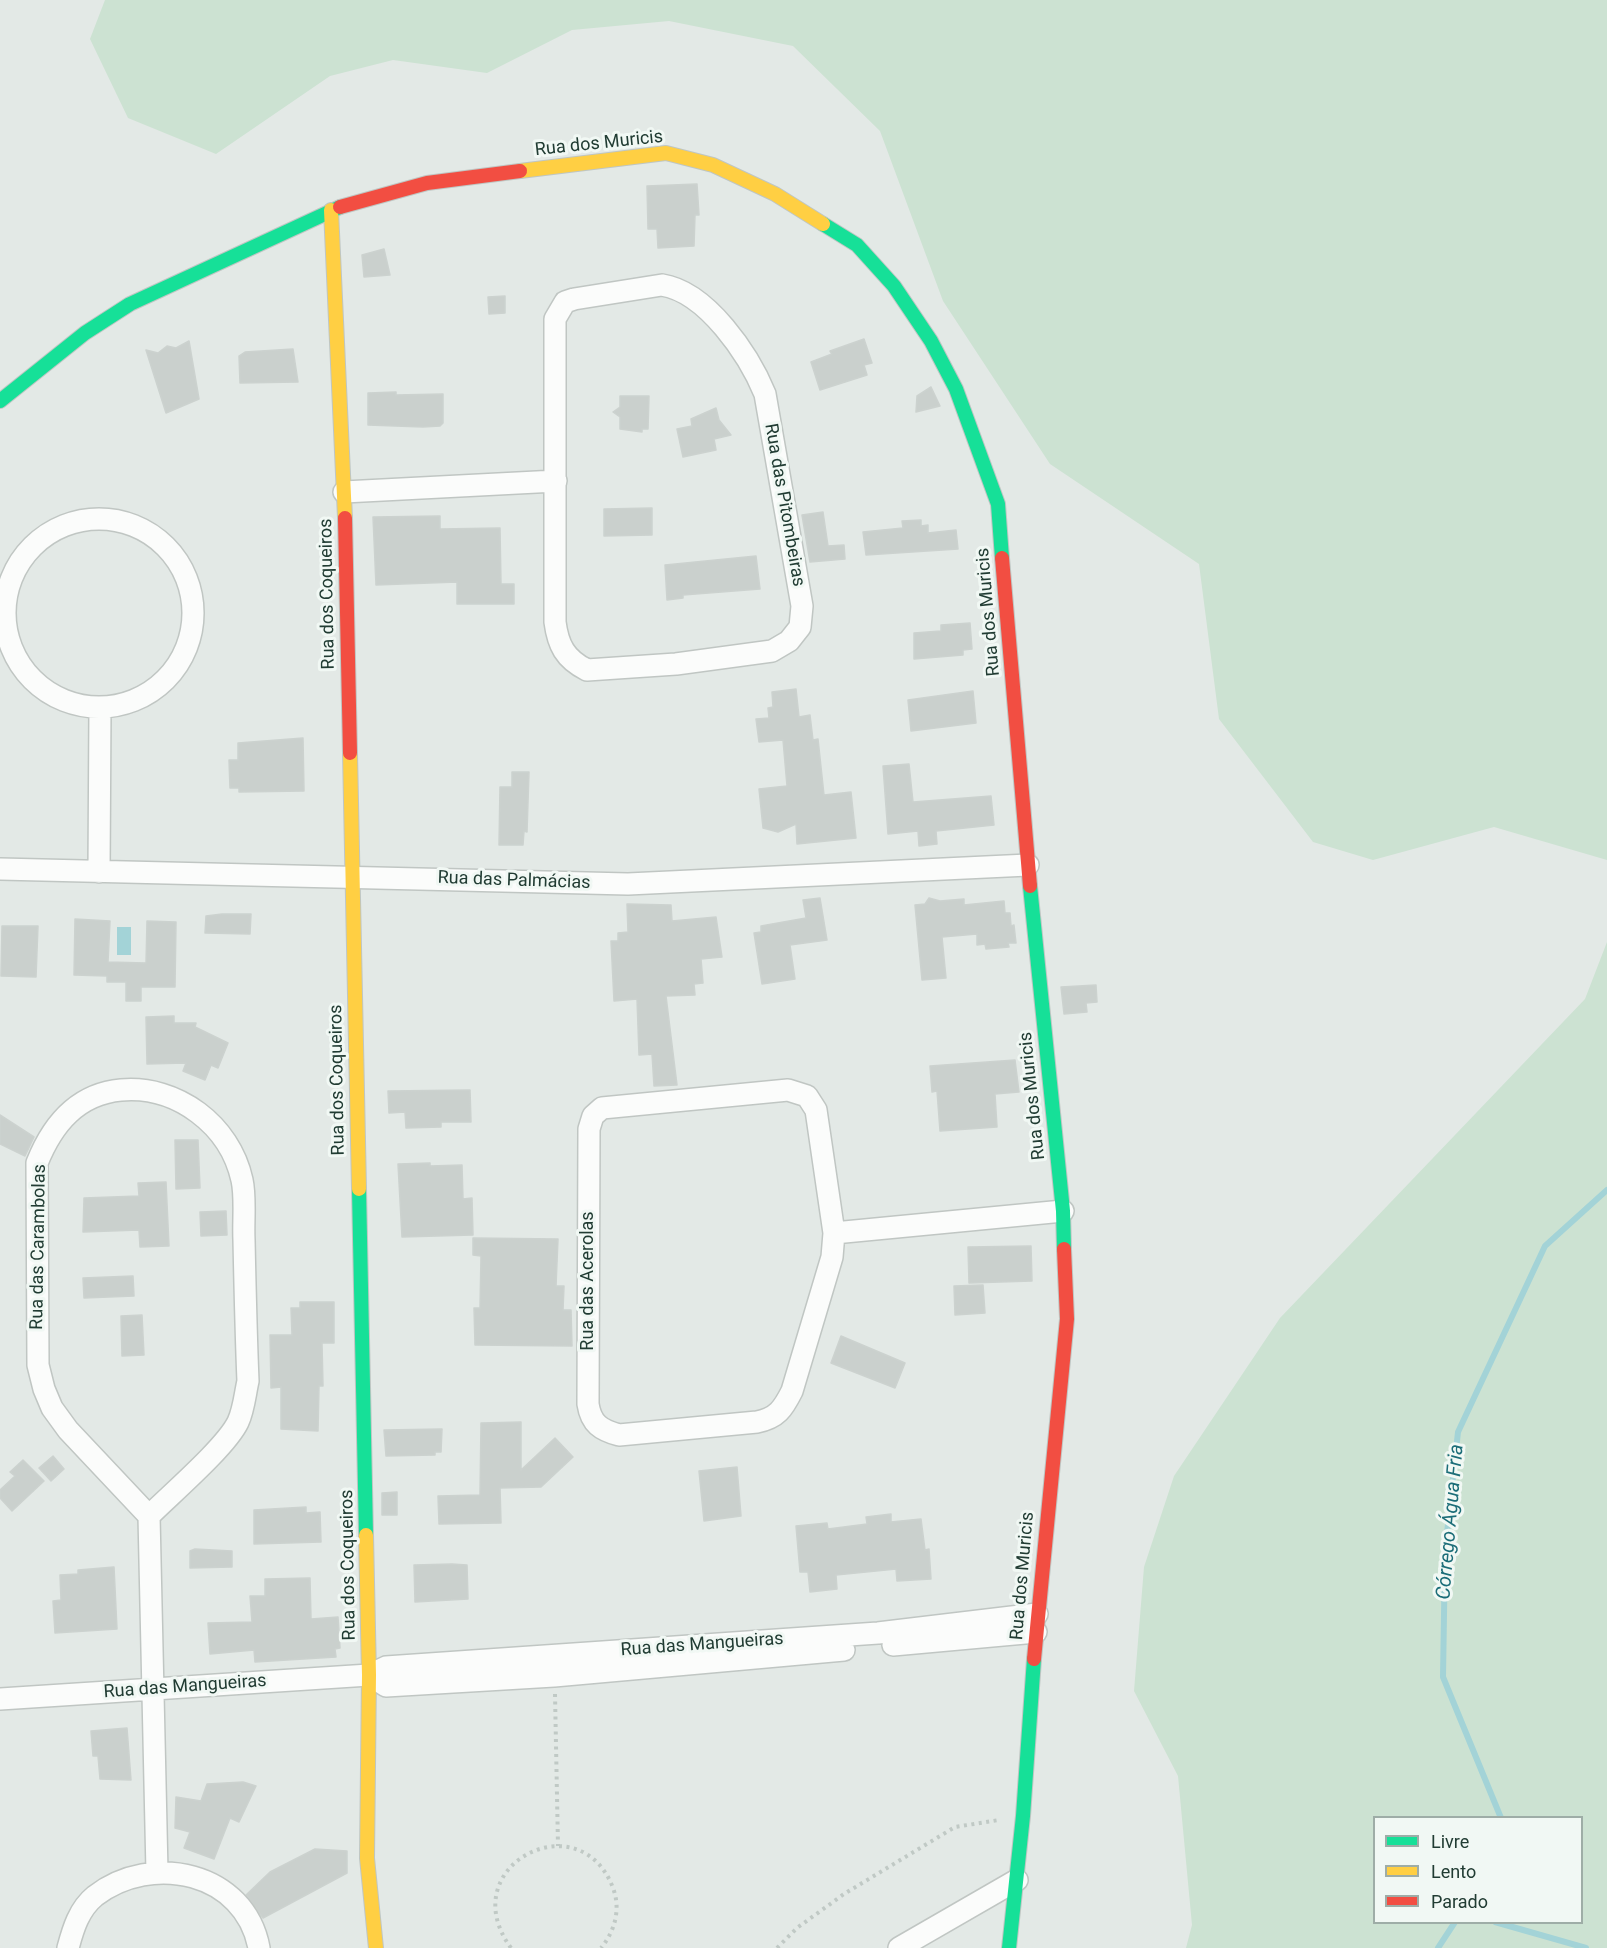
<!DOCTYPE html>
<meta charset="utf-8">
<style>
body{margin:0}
#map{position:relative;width:1607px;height:1948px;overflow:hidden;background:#e3e9e6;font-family:Roboto,sans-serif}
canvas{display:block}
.legend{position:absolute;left:1373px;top:1816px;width:210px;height:108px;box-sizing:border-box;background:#f1f8f4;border:2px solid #9eada7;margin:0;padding:8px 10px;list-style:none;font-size:18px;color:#213c33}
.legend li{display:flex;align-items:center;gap:12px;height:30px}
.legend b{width:30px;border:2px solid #9eada7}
</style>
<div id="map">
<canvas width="1607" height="1948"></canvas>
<ul class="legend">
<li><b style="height:8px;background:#16e098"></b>Livre</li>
<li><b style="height:8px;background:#ffcf43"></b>Lento</li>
<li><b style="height:8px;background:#f24e42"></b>Parado</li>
</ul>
</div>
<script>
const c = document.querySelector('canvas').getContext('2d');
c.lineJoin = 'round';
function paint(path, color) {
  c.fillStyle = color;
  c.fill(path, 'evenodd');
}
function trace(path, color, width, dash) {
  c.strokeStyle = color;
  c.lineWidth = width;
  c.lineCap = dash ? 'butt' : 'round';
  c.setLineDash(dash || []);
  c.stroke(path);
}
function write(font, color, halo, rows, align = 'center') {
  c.font = font + ' Roboto,sans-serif';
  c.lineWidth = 6;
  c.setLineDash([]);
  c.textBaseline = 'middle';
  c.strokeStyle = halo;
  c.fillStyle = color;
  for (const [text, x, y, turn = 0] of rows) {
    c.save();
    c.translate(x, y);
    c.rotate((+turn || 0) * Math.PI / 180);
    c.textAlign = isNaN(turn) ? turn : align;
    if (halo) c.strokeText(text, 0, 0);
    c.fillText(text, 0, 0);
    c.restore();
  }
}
paint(new Path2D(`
 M105,0H1607V860L1494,827L1373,860L1313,842L1219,719L1199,564L1050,464L943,301L880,131L793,46L669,21L572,30L487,73L393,60L330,76L216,154L128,118L90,39Z
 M1607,942V1948H1186L1192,1925L1178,1776L1134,1691L1144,1567L1174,1476L1280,1318L1585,999ZM1374,1818H1582V1922H1374Z`), '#cce2d2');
paint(new Path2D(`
 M117,927H131V955H117Z`), '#a3d3d7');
trace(new Path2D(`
 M1501,1818L1443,1677L1445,1552L1458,1432L1545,1246L1607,1190
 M1495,1922L1586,1948
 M1438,1948L1455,1922`), '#a3d3d7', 6);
const building = new Path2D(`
 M697,184L699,215H695L694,246L658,248L657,229H648L647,186Z
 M384,249L390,275L364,277L362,255Z
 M505,296V313L489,314L488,297Z
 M864,339L872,363L864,365L867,375L820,390L811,362L832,354L830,351Z
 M189,341L199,399L166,413L146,350L158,353L167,346L176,348Z
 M293,349L298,382L240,383L239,356L245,352Z
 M931,387L940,406L916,412L917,396Z
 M396,392V395L443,394V423L440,426L423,427L368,425V393Z
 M620,396H649L648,429H642V432L620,429V417L613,412L620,407Z
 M716,408L719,420L731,435L714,439L716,450L683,457L677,429L692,426L691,419Z
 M652,508V535L604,536V509Z
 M823,512L828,546L844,545L845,559L810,562L802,515Z
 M440,516V529L500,528L501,584H514V604H457V582L376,585L373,517Z
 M921,520V526L928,525V533L956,530L958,549L866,555L863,532L903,528L902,521Z
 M756,556L760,589L683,595V598L667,600L665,565Z
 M970,623L972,649L963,650V655L914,659V633L941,631V625Z
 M796,689L799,717L810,715L813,740L818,739L824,795L851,792L856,838L797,844L796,824L778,832L763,828L759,789L787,786L783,740L759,742L756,719L769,718L768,708L773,707L772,692Z
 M973,691L976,723L911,731L908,700Z
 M303,738L304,791L239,792V788H230L229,760H238V743Z
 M909,764L913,802L991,796L994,825L936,831L937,844L919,846L918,831L888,834L883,766Z
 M512,772H529L527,832L524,831L523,845H499L500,787H512Z
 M820,898L827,940L790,945L795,979L762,984L754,933L761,932V926L806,918L803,900Z
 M929,898L940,901L964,899V905L1004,901L1005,913H1010L1011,926L1014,925L1016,943H1008L1009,947L986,949L985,944L977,945V934L942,937L946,978L922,980L915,905L925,904Z
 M627,904L671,905L672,921L716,917L722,957L701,959L703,983L694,984L695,995L666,996L677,1085L654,1086L652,1054L639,1055L637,999L614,1001L611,941H618V933L628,932Z
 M222,914H251L250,934L205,933L206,916Z
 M75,919L110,921L108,962L146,963L147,921L176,922L175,987H141V1001H126V982H107V976L74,975Z
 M2,926H38L36,977L1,976Z
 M1096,985L1097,1002L1086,1003L1087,1012L1064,1014L1061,987Z
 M174,1016V1023H196L195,1027L228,1043L218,1068L211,1065L205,1080L183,1071L186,1063L147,1064L146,1017Z
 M1015,1060L1019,1092L995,1094L997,1127L940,1131L937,1091L932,1092L930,1066Z
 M470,1090L471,1122H441V1127L406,1128L405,1112L389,1113L388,1091Z
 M0,1115L34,1137L25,1156L0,1144Z
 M175,1140H198L200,1188L176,1189Z
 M430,1163V1166L462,1165L463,1199L472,1198L473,1235L402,1237L398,1164Z
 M166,1182L169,1246L140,1247L139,1230L83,1232L84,1198L139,1196L138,1183Z
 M226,1211L227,1235L201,1236L200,1212Z
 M473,1238L558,1239L556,1286H564L563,1310H571L572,1346L475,1345L474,1308H480L481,1256L473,1255Z
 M1031,1246L1032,1281L969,1283L968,1247Z
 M133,1276L134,1296L84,1298L83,1278Z
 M983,1285L985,1313L955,1315L954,1286Z
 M300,1302H334V1343H322L323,1386H319L318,1431L281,1429V1387L271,1388L270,1335H292L291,1308H300Z
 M142,1315L144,1355L122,1356L121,1316Z
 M841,1336L905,1363L895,1388L831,1363Z
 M521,1422V1470L555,1438L573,1457L541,1487L500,1488L501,1523L439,1524L438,1496L480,1495L481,1423Z
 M442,1429L441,1452H435V1455L386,1456L384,1430Z
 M53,1456L64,1469L51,1481L39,1468Z
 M23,1460L44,1481L12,1511L0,1498V1490L15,1476L10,1472Z
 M737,1467L741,1516L704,1521L699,1471Z
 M397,1492V1515H382V1493Z
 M306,1507V1513L320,1512L321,1542L254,1544V1510Z
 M891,1514V1522L921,1519L925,1550L929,1549L931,1579L897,1581L896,1569L836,1575L837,1589L810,1592L808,1572H800L796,1526L827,1523L828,1529L867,1524L866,1517Z
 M195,1549L232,1551V1567L190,1568V1551Z
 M452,1564L467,1565L468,1599L415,1602L414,1565Z
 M114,1567L117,1629L55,1633L53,1601L61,1600L60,1575L78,1574V1570Z
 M310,1578L311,1619L338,1617L340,1648L335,1649L336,1657L255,1662L254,1650L210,1654L208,1623L252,1622L250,1596H265V1579Z
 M127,1728L131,1780L100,1779L98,1756H93L91,1731Z
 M243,1782L256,1786L239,1822L230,1818L214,1859L184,1848L190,1832L175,1828L176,1797L201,1801L207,1784Z
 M315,1849L347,1851V1873L263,1918L246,1895L270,1872Z`);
paint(building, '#cad0cd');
trace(building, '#ccd2cf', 1.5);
const street = new Path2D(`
 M662,285C707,292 749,355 765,394L802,606L800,627L789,641L772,651L676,664L587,670C565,659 558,645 555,622V319L565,302L574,299Z
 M344,492L556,481
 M5 613a94 94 0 1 1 188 0a94 94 0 1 1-188 0Z
 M0,869L628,884L1028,865
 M99,872L100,707
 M834,1233L832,1257L792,1391C783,1409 777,1418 757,1422L619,1435C601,1430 591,1424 588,1404L589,1129L593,1116L602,1108L788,1090L807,1096L816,1110L834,1233L1063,1211
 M149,1516C171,1494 226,1447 238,1422C244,1409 245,1394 248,1381C246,1334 245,1287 244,1240C243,1221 246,1198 242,1180C230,1125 177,1085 121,1090C78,1094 53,1123 37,1163L38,1365L44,1389L52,1408L68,1430L149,1516L157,1872
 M893,1645L1036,1632
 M369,1675L386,1686L554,1676L844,1650
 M0,1699L369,1675L386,1667L878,1633L1037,1614
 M68,1948C73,1929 79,1909 95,1896C152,1852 245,1872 259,1948
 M899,1948L1017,1880`);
const fast = new Path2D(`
 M823,224L857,245L894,286L931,341L956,389L998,504L1002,558
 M0,401L85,333L130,304L340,207
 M1030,886L1063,1211L1064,1249
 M359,1189L366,1535
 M1009,1948L1023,1816L1034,1659`);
const slow = new Path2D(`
 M520,171L666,153L713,165L775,194L823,224
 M331,210L345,518
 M350,753L359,1189
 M366,1535L369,1675L367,1858L376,1948`);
const jam = new Path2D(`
 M340,207L427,183L520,171
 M345,518L350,753
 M1002,558L1030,886
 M1034,1659L1067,1319L1064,1249`);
trace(street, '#c0c6c3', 24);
trace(fast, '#bfc6c3', 16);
trace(slow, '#bfc6c3', 16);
trace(jam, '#bfc6c3', 16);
trace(new Path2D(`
 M555,1694L558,1846
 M511,1948C451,1866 580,1800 613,1888C621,1909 615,1931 601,1948
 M777,1948L797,1928L844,1894L955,1827L999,1820`), '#c0c9c5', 4, [3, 4.5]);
trace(street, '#fbfcfb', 21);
trace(fast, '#16e098', 14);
trace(slow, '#ffcf43', 14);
trace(jam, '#f24e42', 14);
write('18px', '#213c33', '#f1f8f4', [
 ["Rua dos Muricis",599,144,-6],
 ["Rua das Pitombeiras",784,505,80],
 ["Rua dos Coqueiros",328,594,-91],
 ["Rua dos Muricis",989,612,-95],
 ["Rua das Palmácias",514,881,2],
 ["Rua dos Coqueiros",338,1080,-91],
 ["Rua dos Muricis",1033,1096,-96],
 ["Rua das Carambolas",39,1247,-89],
 ["Rua das Acerolas",588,1281,-90],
 ["Rua dos Coqueiros",349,1565,-91],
 ["Rua dos Muricis",1023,1576,-85],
 ["Rua das Mangueiras",702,1645,-4],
 ["Rua das Mangueiras",185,1687,-4]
]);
write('italic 20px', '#1b6d78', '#f1f8f4', [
 ["Córrego Água Fria",1451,1522,-85]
]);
</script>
